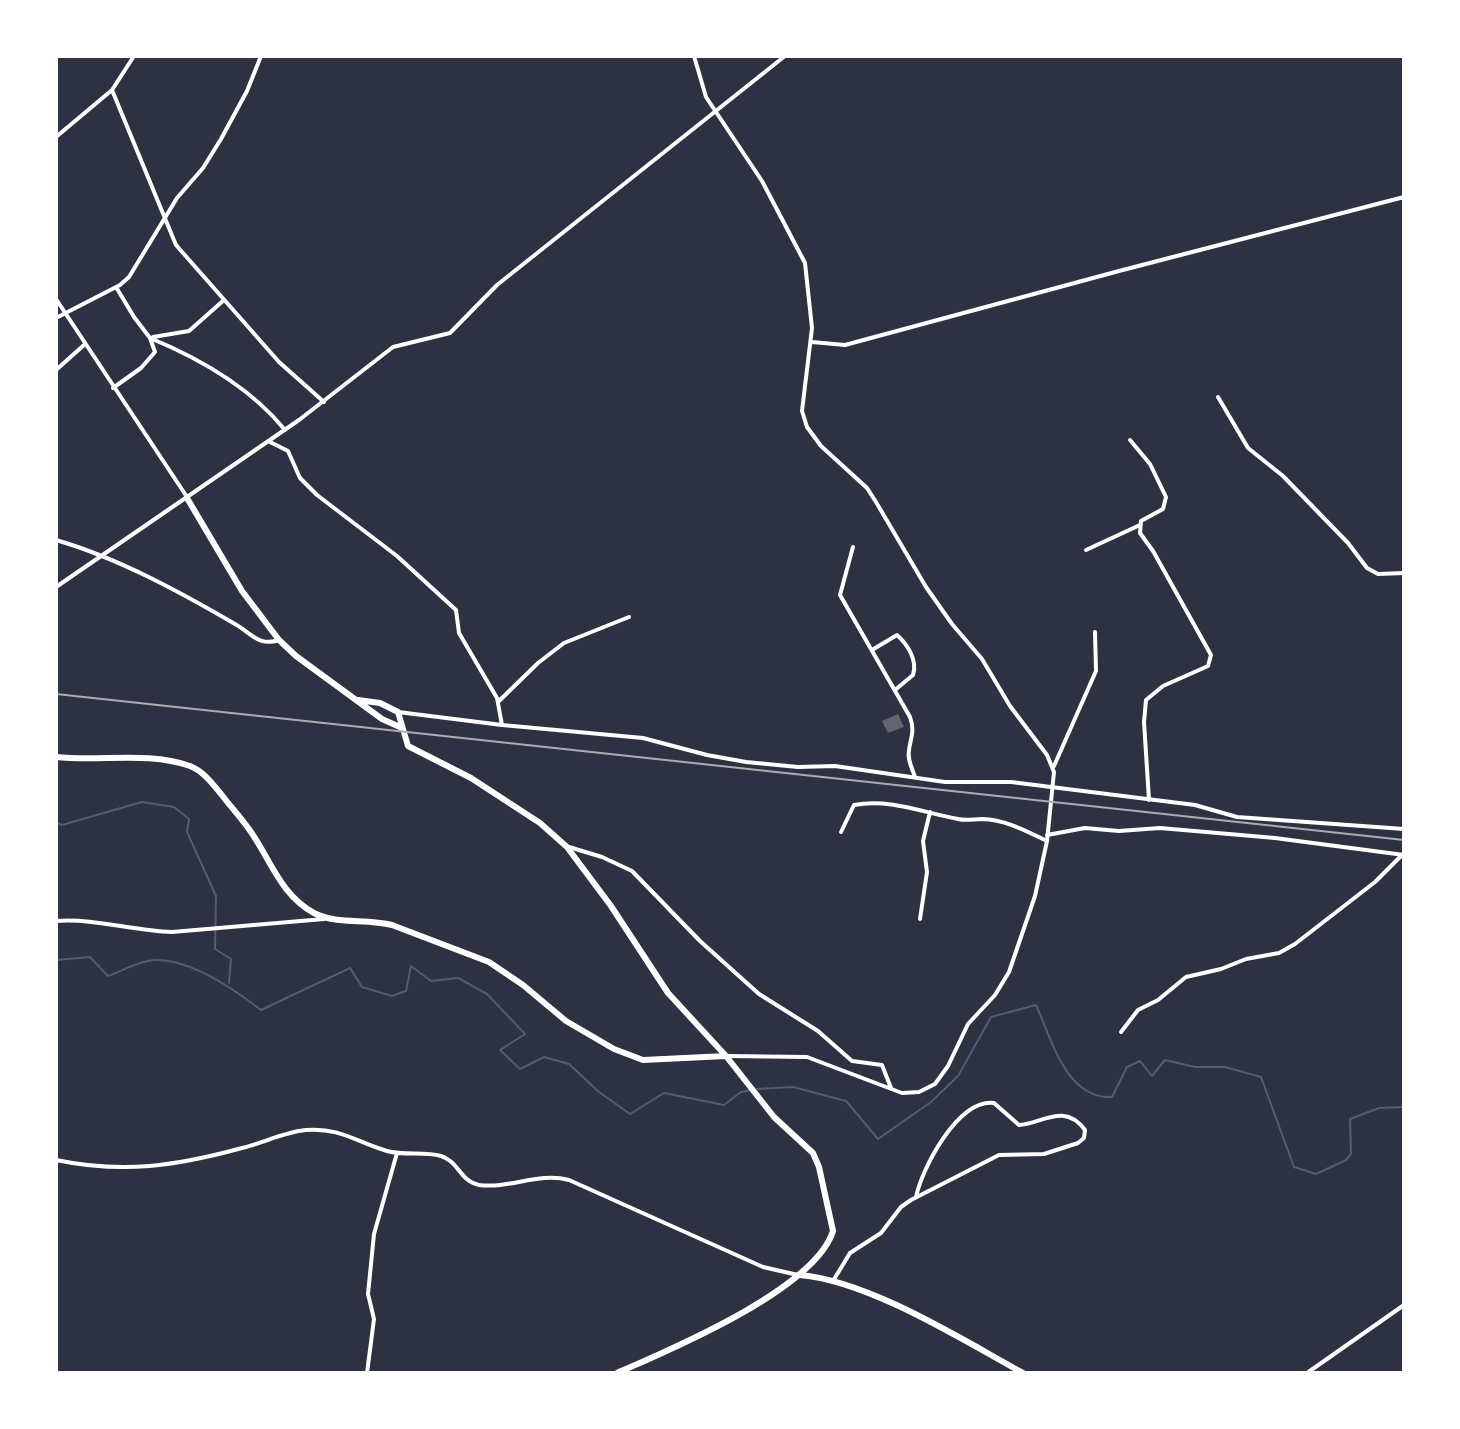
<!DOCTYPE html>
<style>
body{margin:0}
#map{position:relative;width:1460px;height:1429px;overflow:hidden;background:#2d3142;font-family:"DM Sans",sans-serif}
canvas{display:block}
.frame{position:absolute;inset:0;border:58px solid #fff;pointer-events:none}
</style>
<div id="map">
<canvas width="1460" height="1429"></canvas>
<div class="frame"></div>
</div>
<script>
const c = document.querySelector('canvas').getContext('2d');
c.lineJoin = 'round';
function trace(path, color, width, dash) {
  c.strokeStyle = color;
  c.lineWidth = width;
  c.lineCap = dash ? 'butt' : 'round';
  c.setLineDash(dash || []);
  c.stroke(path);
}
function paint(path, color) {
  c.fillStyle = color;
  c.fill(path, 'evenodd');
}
trace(new Path2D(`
 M56,822L62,825L142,802L174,807L189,819L187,832L216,896L215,949L231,959L229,983
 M56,960L90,957L108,976C122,971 141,960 155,960C191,959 234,989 261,1010L350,968L362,987L392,996L406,991L411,966L431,981L458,978L487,994L525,1034L500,1050L520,1069L544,1057L569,1064L599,1092L630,1114L664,1093L724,1105L741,1092L751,1090
 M757,1089L793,1087L846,1101L878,1139L931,1102L958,1076L991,1017L1036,1005C1052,1040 1066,1099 1112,1097L1127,1067L1140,1061L1152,1076L1165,1060L1195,1067H1225L1261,1077L1294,1167L1316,1174L1346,1160L1351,1154L1350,1119L1379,1108L1404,1107`), '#4f5d75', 2);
paint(new Path2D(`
 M898,714L904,727L888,733L882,721Z`), '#626471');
trace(new Path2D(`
 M694,56L706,97L762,181L805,263L812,328L802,411L807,427L821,446L867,488L876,502L926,587L952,624L982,659L1010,706L1047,755L1054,772L1047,841L1035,896L1009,972L995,995L968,1024L948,1066L935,1084L919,1092L902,1093L807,1057L726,1056
 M112,90L176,245L279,362L324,402
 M56,137L112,90L134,56
 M56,299L187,497
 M56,318L120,285L129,277L177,198L203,168L221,139L247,91L261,56
 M153,337L189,331L224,300
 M150,338C201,359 250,387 285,430
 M812,342L845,345L1119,271L1404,197
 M56,370L84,345
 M113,388L141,368L155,352L150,338L134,317L116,287
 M1218,397L1248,448L1283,476L1348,543L1367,568L1378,574L1404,573
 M1130,440L1150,464L1166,497L1163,509L1141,521L1140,533L1153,551L1211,655L1208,666L1163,686L1146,700L1144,722L1149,800
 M268,441L288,451L300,478L317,495L397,556L456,610L459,633L497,698L502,725
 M56,540C118,558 180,592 235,624C251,633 259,647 279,640
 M853,547L840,595L910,717C915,731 911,736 909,750C907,759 912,768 915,777
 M1086,550L1140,525
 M56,587L299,420L393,347L450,333L497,285L785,56
 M872,650L897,635C907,644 918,660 913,675L895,690
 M498,702L538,663L564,643L629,617
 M398,712L502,725L643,738L707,755L746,762L798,767L835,766L945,782H1011L1195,805L1237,817L1404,829
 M1054,766L1096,671L1095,632
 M841,832L854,805C889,798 924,813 958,819C966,821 974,819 982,819C1007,820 1026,831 1047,841
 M1047,835L1085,828L1119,831L1160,828L1275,838L1404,855
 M569,847L602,857L632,871L700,941L759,994L818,1031L852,1061L882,1065L891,1088
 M920,919L927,872L923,841L930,812
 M56,921C95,918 133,931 172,932L324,919
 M1121,1032L1138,1010L1158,1000L1186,977L1221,969L1246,959L1279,953L1295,944L1375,882L1403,854
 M56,1160C123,1174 176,1166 242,1148C263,1143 284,1132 306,1130C340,1127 358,1143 387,1151C405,1156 424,1151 441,1156C458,1161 461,1182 479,1185C510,1189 538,1172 569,1180L763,1267L798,1275
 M833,1281L850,1253L881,1233L901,1207L911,1200L999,1155L1044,1154L1078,1143L1084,1138L1085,1130C1064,1101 1040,1125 1019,1125L994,1103C958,1099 922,1168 916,1197
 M367,1373L374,1319L368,1294L374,1234L397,1153
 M1307,1373L1404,1305`), '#fff', 4);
trace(new Path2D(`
 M187,498L242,591L279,640L296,656L382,719L402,728
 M358,700L380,703L398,712L408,746L471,778L540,823L567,847L611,906L668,993L726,1056L774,1117L813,1153L819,1167L833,1231C815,1289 672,1349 617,1373
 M56,757C100,762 147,751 190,766C203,771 212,783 221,794C231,807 242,819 251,832C271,861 281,895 314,913C337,925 366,918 392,925L489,962L523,985L566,1021L614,1049L643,1060L726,1056
 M800,1275C869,1281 961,1339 1023,1373`), '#fff', 6);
trace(new Path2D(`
 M56,694L1404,840`), '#abadb3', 2);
</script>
